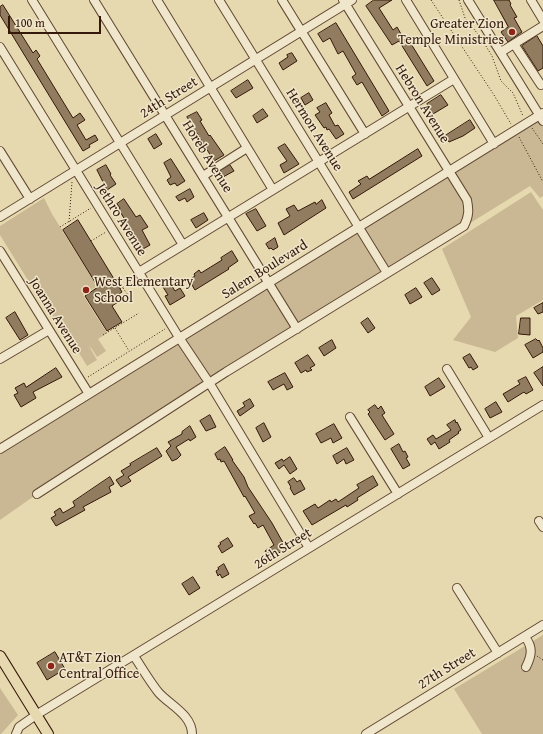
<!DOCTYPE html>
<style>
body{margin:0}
#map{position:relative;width:543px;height:734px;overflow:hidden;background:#e7d9af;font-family:"Gentium Book Plus",serif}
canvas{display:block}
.scale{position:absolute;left:8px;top:16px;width:93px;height:18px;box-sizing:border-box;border:2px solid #34180a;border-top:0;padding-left:5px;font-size:12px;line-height:14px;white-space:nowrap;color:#34180a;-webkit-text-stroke:3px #efe6cb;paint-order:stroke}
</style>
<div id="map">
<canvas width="543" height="734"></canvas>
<div class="scale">100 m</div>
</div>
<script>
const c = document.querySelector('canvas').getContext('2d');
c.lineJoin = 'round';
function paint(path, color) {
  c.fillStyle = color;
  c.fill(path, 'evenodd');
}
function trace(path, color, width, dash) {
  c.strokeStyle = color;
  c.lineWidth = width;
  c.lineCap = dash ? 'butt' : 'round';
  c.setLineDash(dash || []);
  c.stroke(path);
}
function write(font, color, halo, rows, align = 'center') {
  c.font = font + ' "Gentium Book Plus",serif';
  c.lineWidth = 3;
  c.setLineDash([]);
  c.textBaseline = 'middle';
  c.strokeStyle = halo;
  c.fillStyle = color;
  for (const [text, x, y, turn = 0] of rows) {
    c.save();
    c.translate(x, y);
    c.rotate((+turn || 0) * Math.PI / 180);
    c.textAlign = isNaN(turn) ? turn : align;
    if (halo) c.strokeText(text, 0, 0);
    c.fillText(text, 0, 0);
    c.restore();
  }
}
paint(new Path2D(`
 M543,113V196L540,198L530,186L210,384L37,494L0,520V450Z
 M531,192L543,210V300L516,316L518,338L495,352L453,340L471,317L442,249Z
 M44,198L52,214L97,286L83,295L107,333L98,339L106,351L97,357L92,349L89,346L97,360L87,366L71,340L55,324L0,235V226Z
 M543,635V734H482L454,689Z
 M0,688L18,715L1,734H0Z`), '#c9b893');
const building = new Path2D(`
 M374,0H392L379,8L393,30L397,27L405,41L408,39L434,81L427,86L399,41L392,45L366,6Z
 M494,0H509L511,4L510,5L517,17L514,18L522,32L508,42L501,32L508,27Z
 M3,5L33,53L36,50L40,56L37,59L73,118L80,113L85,120L77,125L86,140L95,135L98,140L89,145L90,147L83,151L0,15V7Z
 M336,23L389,111L382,116L362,82L357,85L352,77L356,74L343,51L338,54L330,38L323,42L318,34Z
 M537,36L543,46V68L538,71L522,46Z
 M292,53L297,61L283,70L279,63L288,57L287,55Z
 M248,80L253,88L236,98L231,91Z
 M309,93L313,100L305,105L301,98Z
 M441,95L448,105L433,114L427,104Z
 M326,103L332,113L329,115L335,126L338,125L344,134L336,139L329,129L327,130L326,127L324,128L315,115L320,112L317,108Z
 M263,109L268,116L257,123L253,116Z
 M197,112L202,120L200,121L209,136L210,135L224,155L214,161L187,117Z
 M470,120L475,128L463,136L449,142L445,136Z
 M156,134L162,144L154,149L148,139Z
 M285,144L299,164L284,173L280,165L287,161L278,148Z
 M418,149L422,156L353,199L349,192L361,184L358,181L367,176L369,179Z
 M171,159L185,181L177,186L175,183L170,185L167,180L171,177L164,163Z
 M106,165L111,174L110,175L116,184L107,190L97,170Z
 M230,165L234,171L223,177L220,171Z
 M190,189L194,197L187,202L185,198L179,201L176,197Z
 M124,199L136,217L140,215L148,227L142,230L150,245L143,249L119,210L120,208L117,204Z
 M322,200L326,208L284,235L278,223L290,216L286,209L294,205L298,211L315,202L316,204Z
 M256,209L266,226L257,231L246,214Z
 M204,213L208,220L196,228L191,220Z
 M78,220L122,292L114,297L118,302L112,306L122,322L107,331L85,296L98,287L63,230Z
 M275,238L278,247L273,250L271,248L269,249L266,244Z
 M232,251L238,261L228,268L229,269L195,290L189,280L195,276L194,274L199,270L201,273L222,260L221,258Z
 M432,278L440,290L432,295L424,283Z
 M170,283L175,291L180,288L185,296L170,305L165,296L168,295L163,287Z
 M416,288L422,297L410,304L405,295Z
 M543,303V312L538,314L534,308Z
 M15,312L28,335L20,340L6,318Z
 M368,318L375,328L368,333L361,323Z
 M521,318H530V335L519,334Z
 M536,339L538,341L539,340L543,348V352L533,358L525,345Z
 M332,340L336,348L324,356L319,348Z
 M470,354L478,367L473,370L471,367L469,368L463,358Z
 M308,355L315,365L310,368L312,370L307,372L306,370L301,373L295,363Z
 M543,367V386L534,373Z
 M56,368L62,377L33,392L36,398L21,407L14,395L18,393L15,388L24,383L26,387Z
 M285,373L293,387L287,390L284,384L273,390L268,382Z
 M526,377L533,390L526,394L524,392L508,402L503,394L520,384L518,381Z
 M439,378L445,387L430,396L425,387Z
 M250,399L254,406L240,416L237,411L245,406L243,403Z
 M496,402L502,412L490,418L485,409Z
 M375,405L378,409L381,406L385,413L382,415L394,434L385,440L368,414L370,412L368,410Z
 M210,415L216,427L206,431L200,421Z
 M455,420L456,423L457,422L461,430L458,432L459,433L449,440L450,442L439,449L435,442L431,445L427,439L433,435L436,439L451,430L447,425Z
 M264,423L271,437L263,442L256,428Z
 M334,424L342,438L333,443L331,438L321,443L316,434Z
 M190,426L196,437L190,441L189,439L176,447L181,455L177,459L172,461L166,451L171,446L168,442L182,434V432Z
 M399,444L403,452L405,451L408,457L406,458L410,465L403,469L391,449Z
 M225,447L233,460H232L244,477L248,487L272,523L286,548L270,559L265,551L274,545L263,525L258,528L255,523L254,524L249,516L255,513L245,496L244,497L224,461L221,462L220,459L218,460L215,454Z
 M157,448L162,456L128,477L131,481L121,487L116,480L124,475L121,471L131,465L130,464Z
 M347,448L354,460L346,464L344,459L337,464L333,456Z
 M290,457L297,469L290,474L284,465L279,469L275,463L282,459L283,461Z
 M373,476L378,485L357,498L358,500L347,507L346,505L312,525L303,511L315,504L318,508L330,500L331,502L336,499L338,502L359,488L357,485Z
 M110,477L114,484L109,487L111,492L83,507L85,510L56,526L51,518L56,515L54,512L60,508L63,513L75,506L73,502Z
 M294,478L297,482L300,480L305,489L294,495L290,488L291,487L288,482Z
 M228,538L233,546L222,553L218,546L221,544L220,543Z
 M224,564L229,574L222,578L220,574L218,576L216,571L219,569L218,568Z
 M193,577L200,588L189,595L182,584Z
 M55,652L65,669L47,680L37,663Z`);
paint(building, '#917c60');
trace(building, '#34180a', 1);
const minor = new Path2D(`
 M32,0L183,245
 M94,0L297,329
 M157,0L273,190
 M219,0L387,273
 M282,0L365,134
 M406,0L494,144
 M468,0L543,121
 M531,0L543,20
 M514,44L541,85
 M0,47L180,339L210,384L309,548
 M501,52L543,26
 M0,151L30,199
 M203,176L247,148
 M0,217L352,0
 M0,251L89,394
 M139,272L454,79
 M0,359L49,330
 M447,369L489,438
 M350,417L398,494
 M0,449L543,113
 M37,494L226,372L464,226C469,216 469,210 467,200L343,0
 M539,521L543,527
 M457,588L498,653
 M525,637C533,647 532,655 526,667
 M134,656C142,668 150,682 159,693C170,705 192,715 192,734
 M16,734L19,727L36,715L543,405
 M366,734L543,625`);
const major = new Path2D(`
 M0,656L48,734`);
trace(minor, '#614833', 10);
trace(major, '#34180a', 12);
trace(new Path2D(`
 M431,0L494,95L511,124
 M459,0L465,18L481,38L492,56L501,81L513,93L523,116
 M532,128L543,144
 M519,137L543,182
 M69,222L72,182
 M60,227L91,208
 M91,241L106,232
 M123,288L130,298
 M120,289L135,280
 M115,328L129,351
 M103,335L139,313
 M88,377L165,329
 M537,656L543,660`), '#34180a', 1, [1, 2]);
trace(minor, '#efe6cb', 8);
trace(major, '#e7d9af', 10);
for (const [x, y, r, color] of [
 [512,32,4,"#8f2418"],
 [86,290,4,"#8f2418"],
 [51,666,4,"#8f2418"]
]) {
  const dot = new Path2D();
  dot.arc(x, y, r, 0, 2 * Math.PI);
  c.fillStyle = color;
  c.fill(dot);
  trace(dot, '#efe6cb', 1.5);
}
write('14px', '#34180a', '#efe6cb', [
 ["Greater Zion",504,24,"right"],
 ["Temple Ministries",504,40,"right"],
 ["West Elementary",94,282],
 ["School",94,298],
 ["AT&T Zion",59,658],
 ["Central Office",59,674]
], 'left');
write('14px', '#34180a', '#efe6cb', [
 ["24th Street",169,98,-32],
 ["Hebron Avenue",422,104,58],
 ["Hermon Avenue",314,130,58],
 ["Horeb Avenue",207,157,58],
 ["Jethro Avenue",121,220,58],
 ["Salem Boulevard",265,270,-32],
 ["Joanna Avenue",55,316,58],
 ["26th Street",283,549,-32],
 ["27th Street",447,669,-32]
]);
</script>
